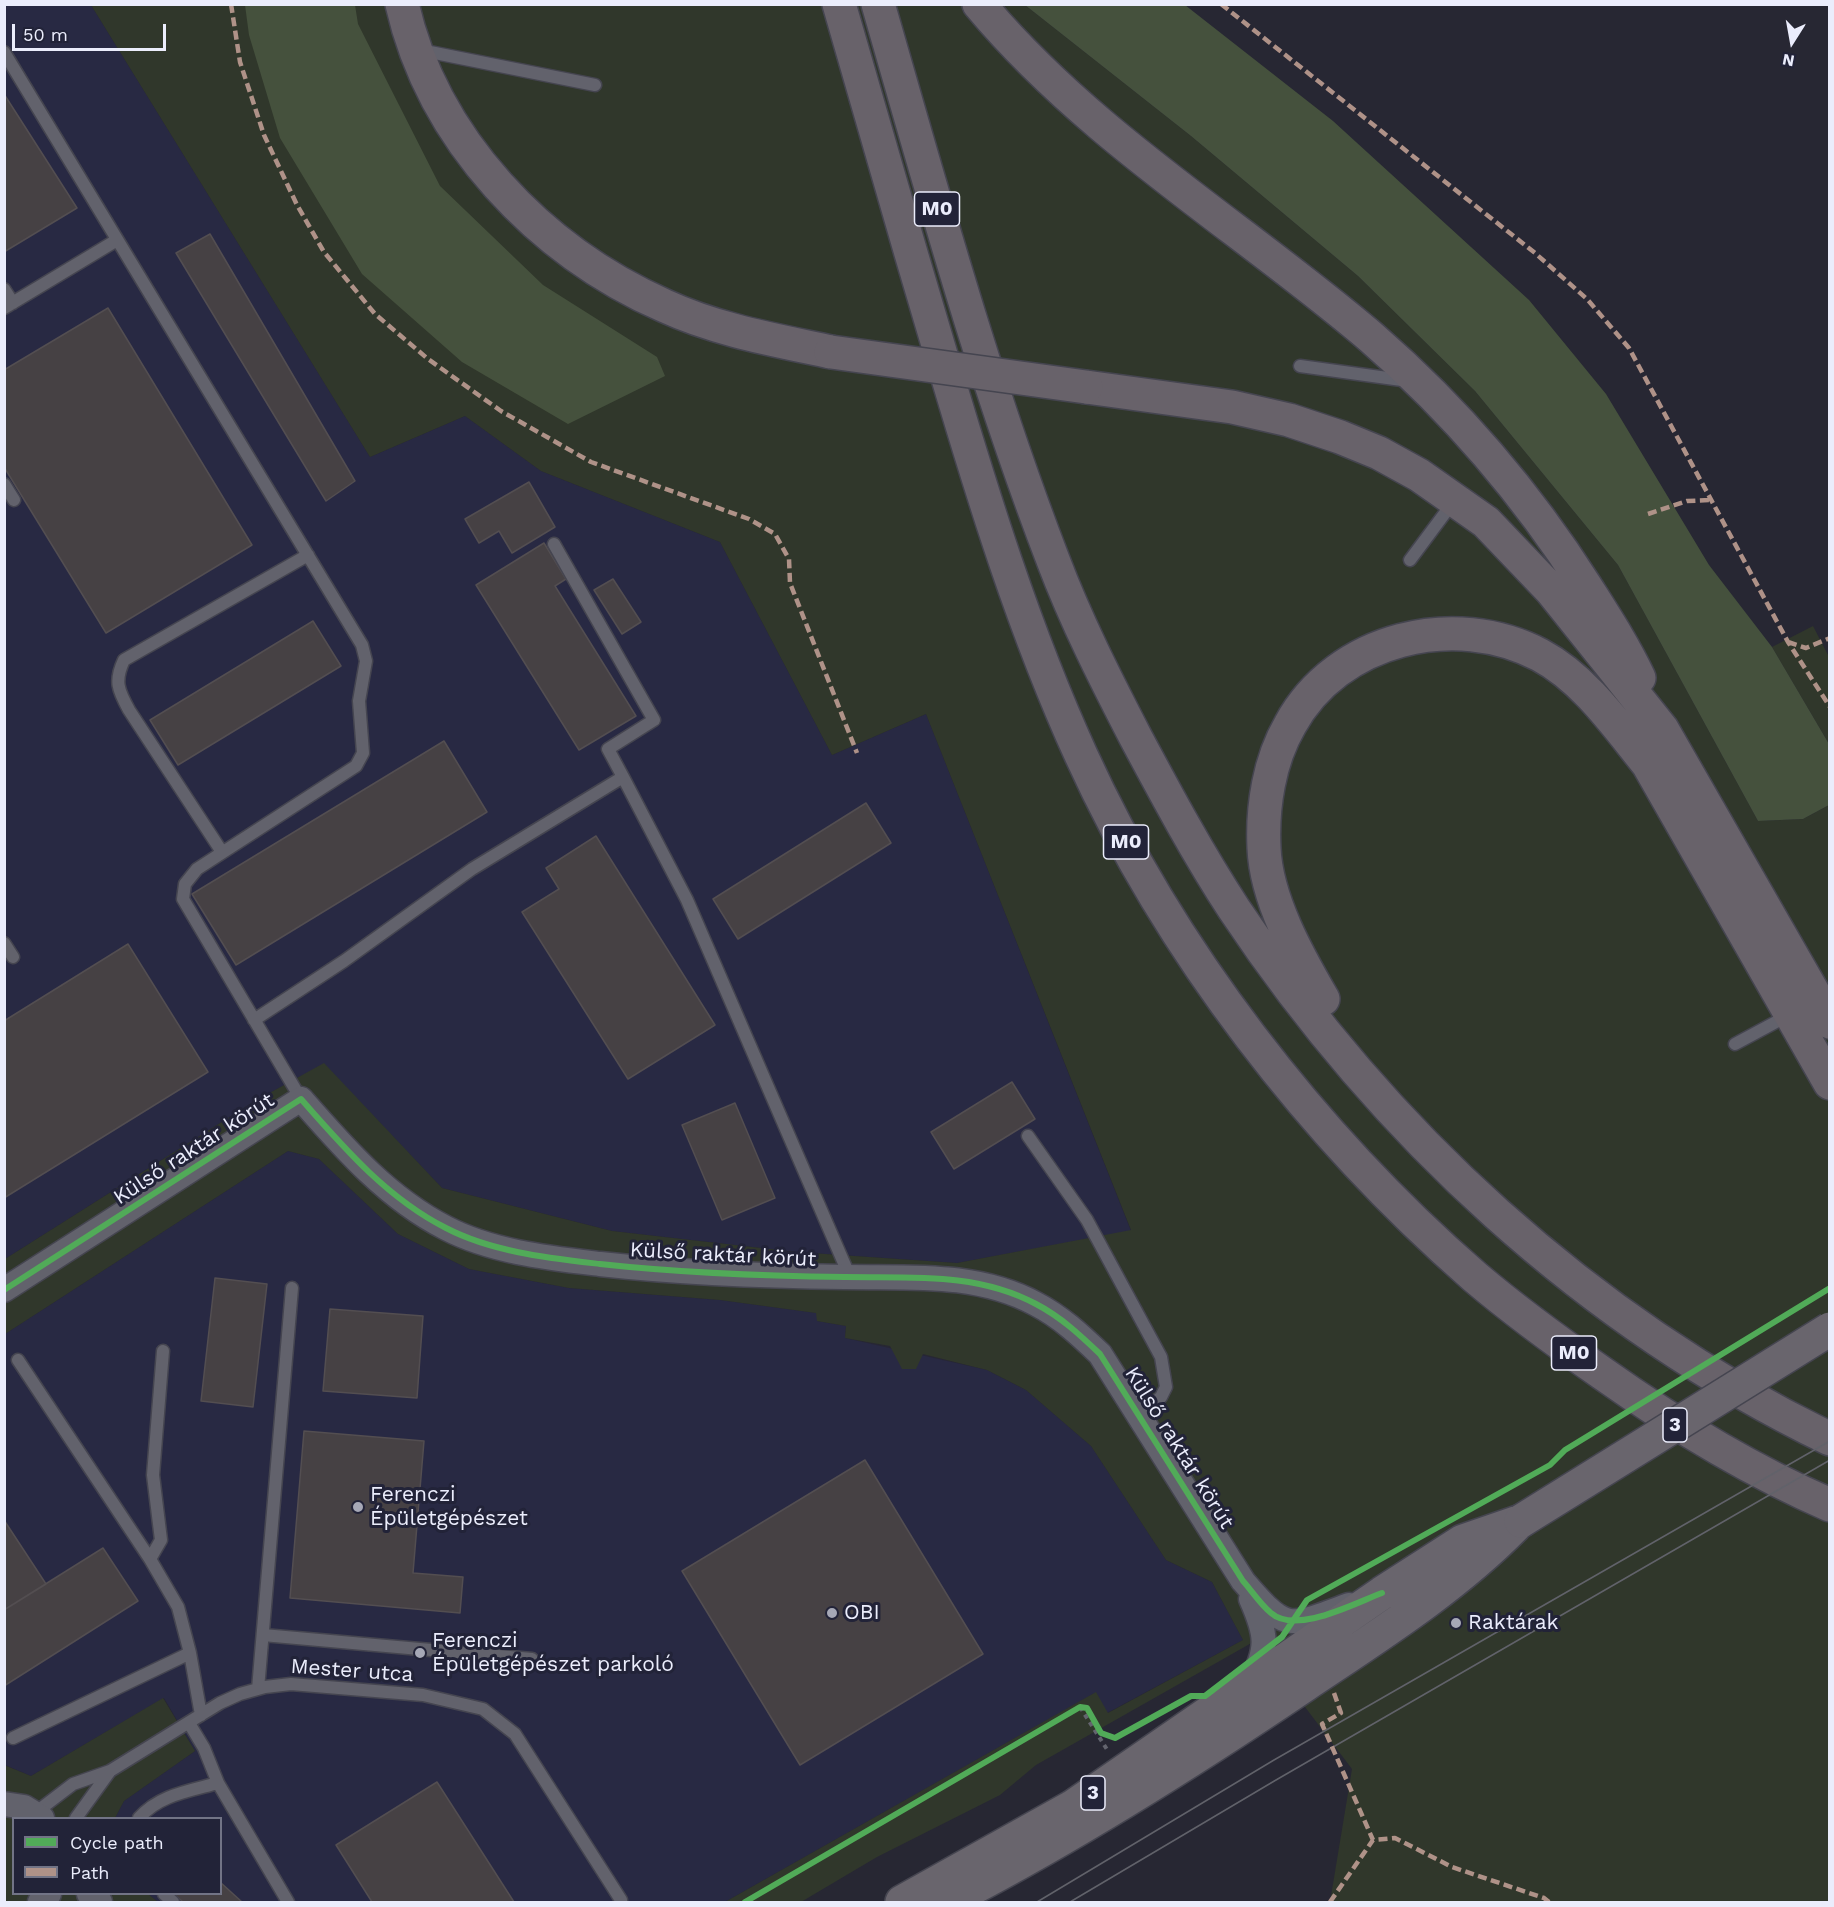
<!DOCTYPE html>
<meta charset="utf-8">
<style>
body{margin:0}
#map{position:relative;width:1834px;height:1907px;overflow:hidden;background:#272733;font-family:"Work Sans",sans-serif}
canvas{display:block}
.frame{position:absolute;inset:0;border:6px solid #ebedfc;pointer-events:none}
.legend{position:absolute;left:12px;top:1817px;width:210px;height:78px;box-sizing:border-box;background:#222338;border:2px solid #727486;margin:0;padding:8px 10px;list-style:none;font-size:18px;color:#ebedfc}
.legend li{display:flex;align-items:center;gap:12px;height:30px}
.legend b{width:30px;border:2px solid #727486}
.north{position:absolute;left:1762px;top:12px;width:60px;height:60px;-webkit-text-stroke:4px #222338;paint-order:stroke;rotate:191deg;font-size:16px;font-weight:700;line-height:24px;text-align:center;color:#ebedfc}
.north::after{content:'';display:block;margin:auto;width:21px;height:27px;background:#ebedfc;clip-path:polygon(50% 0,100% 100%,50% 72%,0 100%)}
.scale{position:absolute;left:12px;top:24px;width:154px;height:27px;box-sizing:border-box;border:3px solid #ebedfc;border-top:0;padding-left:8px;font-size:18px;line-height:21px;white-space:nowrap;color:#ebedfc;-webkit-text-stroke:4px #222338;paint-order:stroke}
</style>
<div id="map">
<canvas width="1834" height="1907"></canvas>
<div class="frame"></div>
<ul class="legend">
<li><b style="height:8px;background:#51ab58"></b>Cycle path</li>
<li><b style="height:8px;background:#af9288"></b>Path</li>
</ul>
<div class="north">N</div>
<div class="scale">50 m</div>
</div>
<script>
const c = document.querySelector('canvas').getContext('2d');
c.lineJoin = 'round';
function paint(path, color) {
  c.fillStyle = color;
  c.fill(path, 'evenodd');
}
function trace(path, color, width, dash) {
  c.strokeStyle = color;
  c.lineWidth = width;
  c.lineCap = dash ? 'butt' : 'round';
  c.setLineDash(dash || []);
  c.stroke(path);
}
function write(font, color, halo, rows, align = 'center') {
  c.font = font + ' "Work Sans",sans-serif';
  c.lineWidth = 6;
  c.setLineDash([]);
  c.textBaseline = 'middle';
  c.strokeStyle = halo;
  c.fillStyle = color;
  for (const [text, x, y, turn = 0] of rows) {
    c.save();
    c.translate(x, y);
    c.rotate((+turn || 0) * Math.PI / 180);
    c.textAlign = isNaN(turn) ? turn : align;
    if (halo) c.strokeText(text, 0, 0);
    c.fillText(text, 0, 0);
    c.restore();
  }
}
paint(new Path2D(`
 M5,5H91L370,457L465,416L541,471L720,542L832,755L926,714L1131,1231L957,1263L796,1252L612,1231L442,1188L324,1064L255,1101L5,1259Z
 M288,1151L319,1159L398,1234L469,1269L569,1288L720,1300L817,1313V1321L846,1326L845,1338L987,1370L1026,1390L1091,1446L1166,1560L1212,1582L1243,1640L1107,1713L1095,1693L725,1902H158L148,1894H220V1818H115L124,1801L195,1751L164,1698L31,1776L5,1765V1334Z`), '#282943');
paint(new Path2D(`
 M91,5H1025L1191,136L1358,276L1475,391L1618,565L1758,821L1803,819L1829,805V1902H1330L1352,1769L1255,1641L1036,1765L1000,1795L877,1857L801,1902H725L1096,1692L1108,1713L1243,1640L1212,1582L1166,1560L1091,1446L1026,1390L987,1370L923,1354L916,1369H902L890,1346L845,1338L846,1326L817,1321L816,1313L720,1300L569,1288L469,1269L398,1234L319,1159L288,1151L5,1334V1259L255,1101L324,1063L442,1188L612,1231L796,1252L957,1263L1131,1230L926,714L832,755L720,542L541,471L465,416L370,457Z
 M1813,626L1829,657V744L1772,647Z
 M163,1698L195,1751L124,1801L115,1818H14V1894H148L158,1902H5L4,1765L31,1776Z`), '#30372b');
paint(new Path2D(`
 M245,5H355L358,24L440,186L543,285L657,357L665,376L568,424L462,362L362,274L280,138L249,35Z
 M1025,5H1185L1333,121L1529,300L1606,394L1709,565L1772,647L1829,744V805L1803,819L1758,821L1618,565L1475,391L1358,276L1191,136Z`), '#45513d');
const building = new Path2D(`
 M4,94L77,208L4,252Z
 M210,234L355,481L326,501L176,253Z
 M108,308L252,545L106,633L4,467V370Z
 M529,482L555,527L512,553L499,531L479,543L465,519Z
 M544,543L566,579L555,586L636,716L579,750L476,585Z
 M613,579L641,622L622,634L594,590Z
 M313,621L341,666L178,765L150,720Z
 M444,741L487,812L236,965L192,894Z
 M866,803L891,843L738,939L713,899Z
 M596,836L715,1025L628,1079L522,912L559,889L546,868Z
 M128,944L208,1072L4,1198V1021Z
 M1012,1082L1035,1119L954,1169L931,1132Z
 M735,1103L775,1198L722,1220L682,1125Z
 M215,1278L267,1284L253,1407L201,1401Z
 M330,1309L423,1316L417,1398L323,1391Z
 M304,1431L424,1441L413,1573L463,1577L460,1613L290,1598Z
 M865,1460L983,1654L800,1765L682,1571Z
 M4,1520L46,1584L4,1610Z
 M103,1548L138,1601L4,1686V1610Z
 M437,1782L514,1902H372L336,1845Z
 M220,1882L242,1902H183L174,1894H220Z`);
paint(building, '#464144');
trace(building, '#534e51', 1.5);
const service = new Path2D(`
 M420,50L595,85
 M4,52L362,645L366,661L359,701L363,753L356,766L197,869L185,884L183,899L301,1099
 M4,289L13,303
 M4,308L117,240
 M1300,366L1409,381
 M4,484L14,500
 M554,544L654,720L608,749L623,777
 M1410,560L1454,501
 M222,852L129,710C118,690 114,681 124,660L308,555
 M4,943L13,957
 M254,1020L344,961L472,869L623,777L687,900L850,1277
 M1735,1044L1789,1015
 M1028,1136L1087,1220L1161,1357L1166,1387L1161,1397L1140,1414
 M18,1360L150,1559L178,1607L190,1653L201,1715
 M150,1559L161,1540L153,1475L163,1351
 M263,1635L532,1659
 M258,1689L292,1288
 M189,1723L204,1748L218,1783L288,1902
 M13,1738L190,1653
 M35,1813L73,1784L110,1771L220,1703L240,1694L265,1687L291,1684L423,1695L483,1709L515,1734L621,1900
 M76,1818L110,1771
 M139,1818C159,1795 189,1791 218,1783
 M164,1894L173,1902`);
const minor = new Path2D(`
 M4,1290L301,1099C344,1148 387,1198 446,1228C492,1252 549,1258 600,1264C682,1273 763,1276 845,1277C910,1278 977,1272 1036,1304C1061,1317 1080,1335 1100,1354L1243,1581C1287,1632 1287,1628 1349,1605
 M1250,1684C1269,1648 1267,1635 1251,1599
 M4,1804L24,1807L42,1818
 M89,1894L100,1902
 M40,1902L49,1894`);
const primary = new Path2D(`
 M952,1899C1074,1836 1191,1762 1305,1685C1378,1636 1453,1589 1515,1526
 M902,1902L1072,1807L1382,1593L1463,1541L1521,1521`);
const trunk = new Path2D(`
 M402,4C433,140 540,251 665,306C717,330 775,340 831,352
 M839,4C874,125 908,245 944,365C983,497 1024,630 1081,755C1170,951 1313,1136 1475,1277C1515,1311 1559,1343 1602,1373C1674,1424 1749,1470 1830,1505
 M878,4C932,191 983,378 1053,560C1076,621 1106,680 1136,738C1167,796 1198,854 1234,909C1383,1133 1587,1321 1830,1439
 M979,4C1090,137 1242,227 1372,338C1456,411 1527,494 1586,587C1605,617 1624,646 1639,678
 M1086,387L1232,407L1289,420L1340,437L1379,453L1419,475L1486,522L1551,590L1662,729L1830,1022
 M1323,999C1298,956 1266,899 1264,848C1262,807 1269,761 1290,725C1337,638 1455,610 1540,655C1585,679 1617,726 1648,764L1830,1083`);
trace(service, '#454550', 15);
trace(minor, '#454550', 27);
trace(primary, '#454550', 36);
trace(trunk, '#454550', 36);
trace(new Path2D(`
 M1080,1707L1108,1751`), '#63646e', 4, [4.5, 4.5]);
trace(service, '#62626c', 12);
trace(minor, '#62626c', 24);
trace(primary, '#69656d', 33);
trace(trunk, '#68626a', 33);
trace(new Path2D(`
 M1037,1902L1274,1760L1830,1441
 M1070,1902L1276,1780L1830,1460`), '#61626a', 1.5);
const primaryBridge = new Path2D(`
 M1521,1521L1830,1329`);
const trunkBridge = new Path2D(`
 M831,352L1086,387`);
trace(primaryBridge, '#454550', 36, []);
trace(trunkBridge, '#454550', 36, []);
trace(primaryBridge, '#69656d', 33);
trace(trunkBridge, '#68626a', 33);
trace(new Path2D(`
 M231,4L240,62L264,135L297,205L324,252L375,314L428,359L501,411L591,462L749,519L775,534L789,559L790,583L857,753
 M1221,4L1535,253L1587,299L1629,348L1788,642L1830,707
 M1648,514L1687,501L1711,500
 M1788,642L1806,648L1830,638
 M1334,1693L1341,1713L1322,1724L1373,1840
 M1330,1902L1373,1840L1395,1838L1452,1867L1544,1898L1549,1902`), '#af9288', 4.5, [9, 4.5]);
trace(new Path2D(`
 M4,1290L301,1099C344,1148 387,1198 446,1228C492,1252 549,1258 600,1264C682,1273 763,1276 845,1277C910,1278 977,1272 1036,1304C1061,1317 1080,1335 1100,1354L1243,1581C1252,1591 1260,1604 1271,1613C1296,1635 1355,1603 1382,1593
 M745,1902L1080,1707L1087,1708L1101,1733L1115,1738L1191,1696H1205L1282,1637L1307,1600L1550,1465L1565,1450L1830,1288`), '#51ab58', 6);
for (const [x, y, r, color] of [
 [358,1507,6,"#a6a8b6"],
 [832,1613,6,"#a6a8b6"],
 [1456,1623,6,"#a6a8b6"],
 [420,1653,6,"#a6a8b6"]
]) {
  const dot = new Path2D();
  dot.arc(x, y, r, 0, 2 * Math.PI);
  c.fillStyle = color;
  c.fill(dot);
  trace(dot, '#222338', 2);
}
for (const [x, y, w] of [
 [937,209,45],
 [1126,842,45],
 [1574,1353,45],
 [1675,1425,24],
 [1093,1793,24]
]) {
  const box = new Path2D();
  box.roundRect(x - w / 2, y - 17, w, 34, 4.5);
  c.fillStyle = '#222338';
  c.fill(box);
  trace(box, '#ebedfc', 1.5);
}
write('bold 20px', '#ebedfc', null, [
 ["M0",937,209],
 ["M0",1126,842],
 ["M0",1574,1353],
 ["3",1675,1425],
 ["3",1093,1793]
]);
write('21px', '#ebedfc', '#222338', [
 ["Külső raktár körút",194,1149,-33],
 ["Külső raktár körút",723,1255,3],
 ["Külső raktár körút",1179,1448,58],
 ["Mester utca",352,1671,4]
]);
write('21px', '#ebedfc', '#222338', [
 ["Ferenczi",370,1495],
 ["Épületgépészet",370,1519],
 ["OBI",844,1613],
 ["Raktárak",1468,1623],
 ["Ferenczi",432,1641],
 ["Épületgépészet parkoló",432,1665]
], 'left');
</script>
